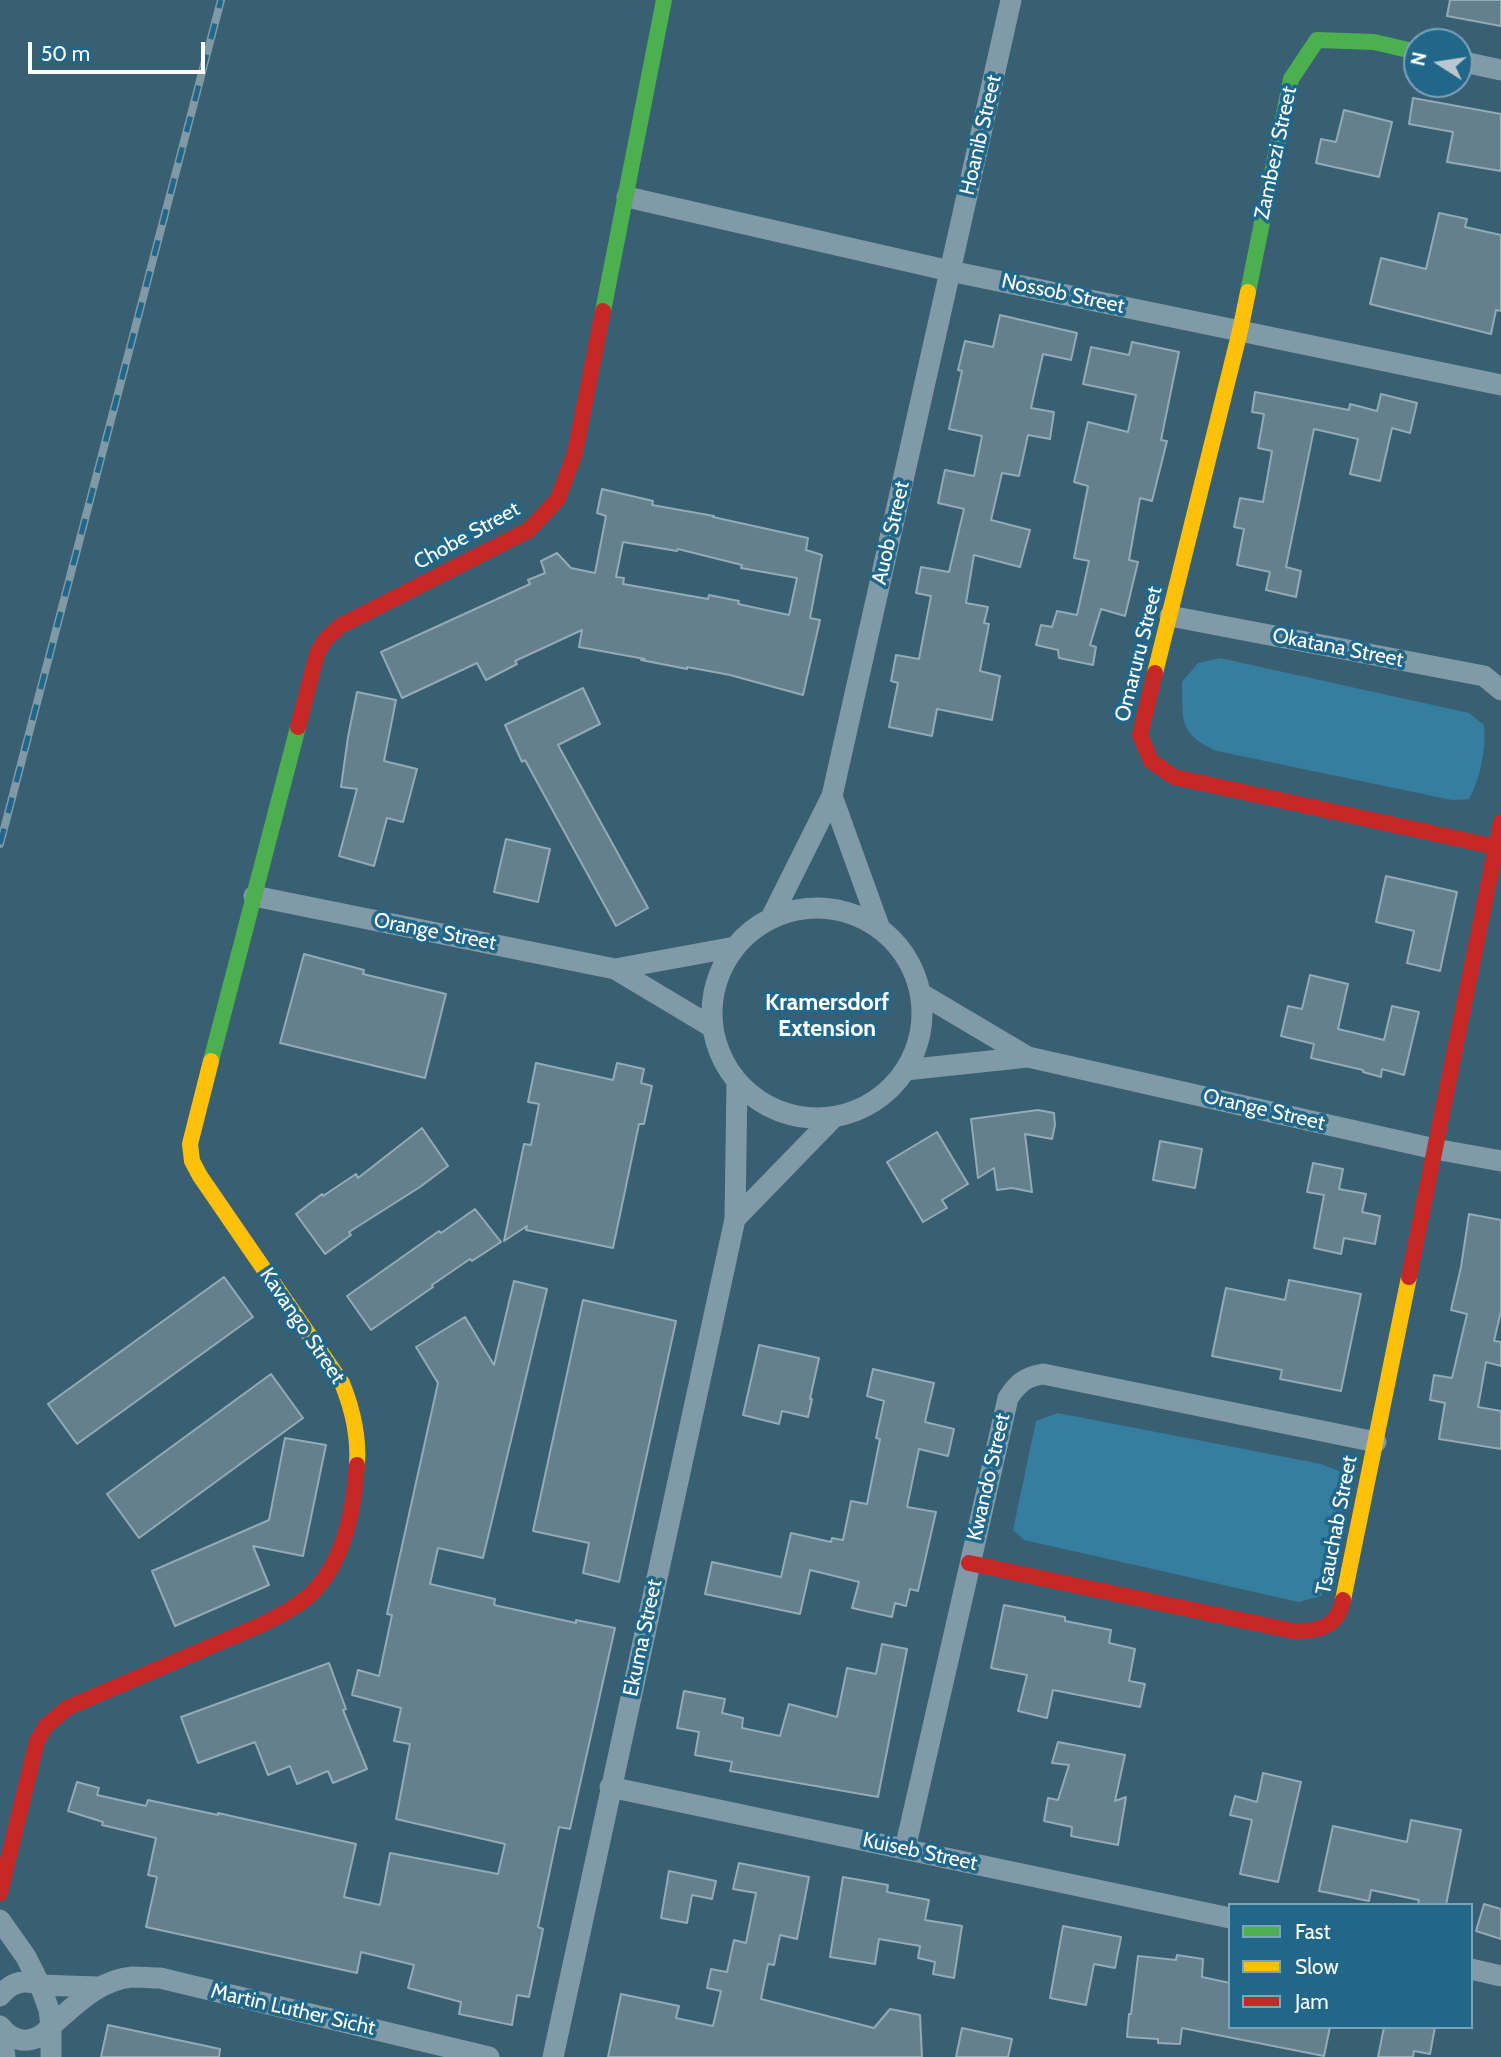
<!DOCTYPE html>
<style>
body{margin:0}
#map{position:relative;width:1501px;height:2057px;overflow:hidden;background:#395f72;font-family:Cabin,sans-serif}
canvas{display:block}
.legend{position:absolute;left:1228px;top:1903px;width:245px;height:126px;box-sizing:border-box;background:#21678a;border:2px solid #7aa4b9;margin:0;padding:9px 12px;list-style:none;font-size:21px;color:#fff}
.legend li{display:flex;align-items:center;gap:14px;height:35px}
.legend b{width:35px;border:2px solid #7aa4b9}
.north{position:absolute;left:1403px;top:28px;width:70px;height:70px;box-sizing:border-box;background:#21678a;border:2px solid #7aa4b9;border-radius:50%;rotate:282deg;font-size:19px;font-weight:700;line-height:28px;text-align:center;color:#fff}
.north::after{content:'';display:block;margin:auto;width:24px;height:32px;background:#bac7ce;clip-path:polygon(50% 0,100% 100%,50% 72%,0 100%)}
.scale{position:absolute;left:28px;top:42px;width:177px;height:32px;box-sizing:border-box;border:4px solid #fff;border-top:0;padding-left:9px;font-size:21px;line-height:24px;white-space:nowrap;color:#fff;-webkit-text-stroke:5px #21678a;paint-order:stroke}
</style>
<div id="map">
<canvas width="1501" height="2057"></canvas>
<ul class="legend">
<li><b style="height:9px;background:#4caf50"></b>Fast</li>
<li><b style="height:9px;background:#ffc107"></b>Slow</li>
<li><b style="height:9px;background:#c62828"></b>Jam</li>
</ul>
<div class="north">N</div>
<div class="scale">50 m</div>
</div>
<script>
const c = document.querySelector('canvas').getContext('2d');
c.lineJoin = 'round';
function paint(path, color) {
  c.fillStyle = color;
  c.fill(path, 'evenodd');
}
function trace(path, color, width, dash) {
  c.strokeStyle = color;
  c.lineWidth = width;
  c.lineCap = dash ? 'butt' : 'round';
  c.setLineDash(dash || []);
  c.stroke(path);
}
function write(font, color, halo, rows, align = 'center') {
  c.font = font + ' Cabin,sans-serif';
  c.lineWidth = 7;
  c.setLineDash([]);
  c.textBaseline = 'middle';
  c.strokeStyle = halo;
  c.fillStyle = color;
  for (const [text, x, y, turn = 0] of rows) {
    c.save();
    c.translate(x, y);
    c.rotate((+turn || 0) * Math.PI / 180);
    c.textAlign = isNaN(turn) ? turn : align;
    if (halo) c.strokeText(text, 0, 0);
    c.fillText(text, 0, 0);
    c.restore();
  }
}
paint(new Path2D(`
 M1220,658L1469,713L1484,725C1486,750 1481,776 1469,799L1452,800L1217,751C1178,734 1183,720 1182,682L1198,663Z
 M1058,1413L1321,1464L1339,1471L1348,1493L1329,1578L1321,1596L1299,1602L1024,1540L1013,1530L1036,1421Z`), '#367ea0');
const building = new Path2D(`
 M1450,0H1501V26L1447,16Z
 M1413,98L1501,114V171L1447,162L1453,132L1409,124Z
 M1344,110L1392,122L1379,177L1316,163L1321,139L1336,142Z
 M1439,213L1467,219L1465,227L1501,235V311L1496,310L1491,334L1370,304L1381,258L1426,269Z
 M1000,315L1077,333L1071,360L1043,354L1031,408L1054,412L1050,439L1028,435L1019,476L1002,473L991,520L1030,530L1020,567L974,555L966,603L988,607L984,623L989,624L980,671L1000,676L992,720L937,709L932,736L889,727L898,683L891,681L896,655L919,659L931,596L916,593L921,567L949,572L964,509L938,503L945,470L974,476L982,436L949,429L962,371L958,370L965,341L993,347Z
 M1132,342L1179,352L1161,440L1167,441L1152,501L1140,498L1129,560L1138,562L1125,616L1101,609L1090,645L1096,647L1093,665L1059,658L1058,650L1036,645L1041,625L1052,627L1057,611L1077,615L1089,561L1074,558L1088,486L1074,482L1088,422L1128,432L1136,395L1083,384L1091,347L1129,355Z
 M1255,392L1349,410L1350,404L1377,411L1381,394L1417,403L1410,433L1392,428L1380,481L1350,474L1358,439L1314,429L1286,567L1301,571L1296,597L1266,590L1270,572L1237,565L1244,529L1234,527L1240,498L1263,502L1272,451L1258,448L1264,414L1252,412Z
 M602,489L653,501L652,505L714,516L713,517L808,538L806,550L822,555L810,618L820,620L803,695L730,675L687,667V669L641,660L645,659L579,647L582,630L515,661L517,664L486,680L477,663L402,698L381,652L530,584L528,580L545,573L541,561L557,553L571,568L595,573L606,516L597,513ZM623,542L677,551L678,549L742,565L741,568L797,578L789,615L738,604L739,601L709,595L708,599L623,584L624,578L616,577Z
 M583,688L600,724L558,745L648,908L616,926L525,760L522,762L505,725Z
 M357,692L396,700L384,761L417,769L403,822L387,818L374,866L339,856L357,789L341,787L348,737Z
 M506,839L550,849L538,902L494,892Z
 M1386,876L1457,892L1440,971L1407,963L1414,931L1376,922Z
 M304,954L364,970L363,974L446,994L425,1078L280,1043Z
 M1310,975L1348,984L1338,1029L1384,1040L1392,1006L1419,1012L1404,1075L1382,1069L1381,1077L1363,1072V1070L1311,1058L1314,1044L1281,1036L1288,1006L1302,1009Z
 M536,1063L613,1080L617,1063L644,1069L641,1083L652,1086L644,1124H639L613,1248L526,1230L527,1226L504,1241L524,1144L531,1145L539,1104L528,1102Z
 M1038,1110L1054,1113L1055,1125L1052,1139L1025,1134L1032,1192L1012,1188L997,1190L994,1168L978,1178L971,1119Z
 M422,1128L448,1166L420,1187L349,1232L351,1235L325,1254L296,1214L322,1194L323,1196L356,1174L358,1178Z
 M937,1132L968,1184L942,1200L947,1208L923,1222L887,1162Z
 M1160,1141L1202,1149L1195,1188L1153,1180Z
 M1313,1163L1343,1169L1339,1189L1366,1194L1362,1212L1380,1216L1375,1244L1344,1238L1341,1254L1314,1248L1324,1195L1307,1192Z
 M475,1209L501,1242L472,1261L470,1259L432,1285L433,1287L371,1330L347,1296L439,1231L441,1233Z
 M1469,1214L1501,1220V1311L1494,1341L1501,1342V1366L1486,1362L1478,1407L1501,1411V1449L1439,1439L1445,1403L1430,1400L1434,1375L1452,1378L1467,1314L1451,1310L1461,1267Z
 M224,1277L253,1317L77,1444L48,1404Z
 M1289,1280L1361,1294L1341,1391L1280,1379L1282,1370L1212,1356L1226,1288L1285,1300Z
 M514,1281L547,1289L483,1558L438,1548L430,1584L495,1599L494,1605L576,1623V1620L615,1628L570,1829L559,1827L538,1927L543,1929L529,1997L517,1995L512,2025L459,2014L461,2002L408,1988L414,1965L361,1952L357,1973L146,1927L157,1877L148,1875L156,1838L102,1825L103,1822L68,1811L77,1782L99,1788L97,1795L146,1806L148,1800L218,1815V1813L356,1844L344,1897L380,1905L390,1853L498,1874L505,1844L396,1819L410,1744L394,1741L401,1708L352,1695L358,1670L379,1676L392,1615L387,1614L438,1383L416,1347L465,1317L494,1365Z
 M583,1300L676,1321L619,1582L583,1573L589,1543L533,1531Z
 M759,1345L819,1358L810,1399H812L808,1417L782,1411L779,1424L743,1415Z
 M873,1369L934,1383L925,1422L954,1429L948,1456L919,1449L907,1507L936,1512L918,1591L910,1589L906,1606L895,1603L892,1617L852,1608L859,1582L810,1570L800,1614L705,1594L712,1562L781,1577L791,1533L831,1542L832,1538L843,1540L851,1501L867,1504L880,1439L876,1438L884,1401L867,1396Z
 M271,1374L303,1418L139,1538L107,1494Z
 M285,1438L326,1445L303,1556L253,1546L269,1585L175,1626L152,1571L269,1520Z
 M1004,1605L1065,1617V1621L1111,1630L1109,1643L1135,1649L1129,1681L1145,1684L1140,1707L1053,1690L1047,1718L1018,1711L1027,1675L991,1668Z
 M882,1644L907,1649L878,1797L730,1771L732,1762L695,1755L699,1732L677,1728L684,1691L725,1699L722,1713L743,1718L742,1728L780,1736L789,1704L837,1717L847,1668L876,1674Z
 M329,1663L346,1709L343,1710L367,1769L333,1783L328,1771L297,1784L290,1766L268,1775L255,1742L198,1763L181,1717Z
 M1058,1742L1125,1755L1115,1801L1126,1797L1118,1845L1071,1836L1072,1827L1044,1821L1048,1798L1058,1800L1069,1765L1052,1763Z
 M1263,1773L1301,1782L1278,1882L1240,1874L1252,1820L1230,1815L1235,1796L1257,1802Z
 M1411,1820L1461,1830L1446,1905H1418L1419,1900L1371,1890L1369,1901L1319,1891L1333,1826L1407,1842Z
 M739,1863L809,1877L797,1939L780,1935L774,1965L768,1964L761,1999L874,2028L890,2009L920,2015L922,2057H608L621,1994L679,2006L676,2018L713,2026L721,1991L707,1988L711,1969L727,1972L734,1940L746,1943L756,1893L733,1889Z
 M669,1871L716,1881L712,1899L692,1895L687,1923L661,1918Z
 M843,1877L888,1885L887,1892L929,1900L925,1920L962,1926L954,1978L933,1974L935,1962L918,1958L920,1946L879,1939L875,1964L830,1957Z
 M1484,1904L1501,1909V1939L1476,1931Z
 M1063,1926L1121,1937L1115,1968L1094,1964L1086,2005L1050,1998Z
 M1177,1955L1203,1959L1202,1977L1230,1983V2027H1330L1324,2056L1182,2028L1180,2044L1158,2043V2039L1127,2037L1129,2014H1131L1138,1956L1176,1960Z
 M108,2025L220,2049L219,2057H101Z
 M1384,2027H1435L1430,2054L1414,2051L1413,2057H1378Z
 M962,2028L1012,2039L1008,2057H956Z`);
paint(building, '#64808e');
trace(building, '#94aab5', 2);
trace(new Path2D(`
 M1459,61L1501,70
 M627,197L950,271L1501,385
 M1170,616L1484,676L1501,690
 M832,796L1011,0
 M254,896L615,969L712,1027
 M712 1013a105 105 0 1 1 210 0a105 105 0 1 1-210 0Z
 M771,918L832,796L880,929
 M615,969L735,947
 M1028,1057L1435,1149L1501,1161
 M905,1070L1028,1057L920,993
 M737,1082L735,1219L834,1117
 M610,1787L1230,1918
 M905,1849L1008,1398C1018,1383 1025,1377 1043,1374L1376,1442
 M0,1920L26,1957L40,1985L97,1987
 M1471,1969L1501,1976
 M0,1996C11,1982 24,1979 40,1985L49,2010L51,2026C35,2045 15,2045 0,2026
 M1,2028L5,2057
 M51,2057V2026C75,2006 98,1980 132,1977C141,1977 151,1978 160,1978L489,2057
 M553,2057L735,1219`), '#809aa7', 21);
trace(new Path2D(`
 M1248,292L1291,79L1317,40L1374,42L1417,52
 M603,311L664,0
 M211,1061L298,727`), '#4caf50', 16);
trace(new Path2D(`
 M1155,673L1240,331L1248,292
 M211,1061L190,1144L192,1161L200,1176L342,1383C353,1410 359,1436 357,1465
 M1343,1600L1409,1277`), '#ffc107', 16);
trace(new Path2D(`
 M1155,673L1140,735L1151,761L1174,777L1496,847
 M298,727L317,654L325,640L340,626L529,530L558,499L575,453L603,311
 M1409,1277L1501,822
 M969,1563L1293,1631C1318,1632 1338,1627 1343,1600
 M0,1893L37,1741L46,1726L67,1708L263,1624C280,1615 299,1606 313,1592C345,1559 354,1509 357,1465`), '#c62828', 16);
const rail = new Path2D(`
 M0,844L221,0`);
trace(rail, '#809aa5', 8);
trace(rail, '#21678a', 5, [16]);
write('21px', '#fff', '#21678a', [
 ["Hoanib Street",981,135,-77],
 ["Zambezi Street",1276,153,-78],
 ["Nossob Street",1063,294,12],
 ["Auob Street",891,533,-77],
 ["Chobe Street",467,536,-29],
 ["Okatana Street",1338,648,11],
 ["Omaruru Street",1139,654,-76],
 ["Orange Street",435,932,11],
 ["Orange Street",1264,1110,13],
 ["Kavango Street",302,1326,56],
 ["Kwando Street",989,1477,-77],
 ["Tsauchab Street",1337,1525,-79],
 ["Ekuma Street",643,1638,-78],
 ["Kuiseb Street",920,1852,12],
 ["Martin Luther Sicht",293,2010,13]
]);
write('bold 23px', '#fff', '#21678a', [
 ["Kramersdorf",827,1003],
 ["Extension",827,1029]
]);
</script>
